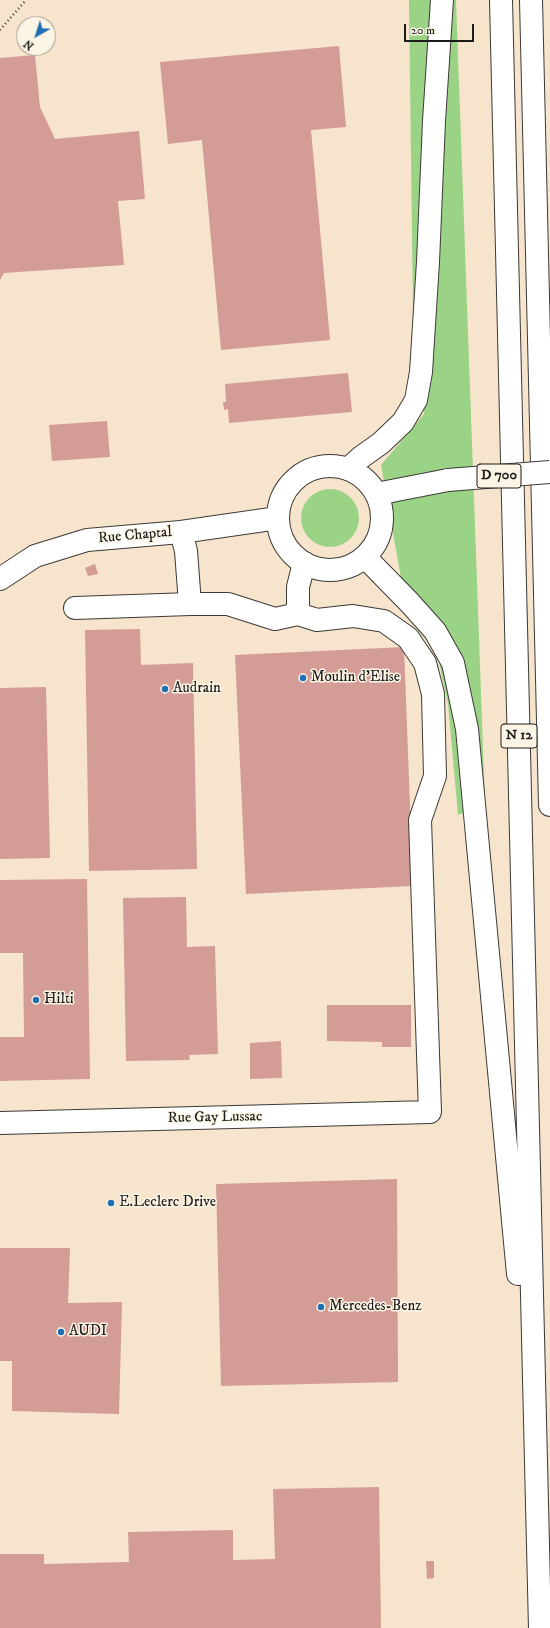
<!DOCTYPE html>
<style>
body{margin:0}
#map{position:relative;width:550px;height:1628px;overflow:hidden;background:#f7e4cc;font-family:"IM FELL DW Pica",serif}
canvas{display:block}
.north{position:absolute;left:16px;top:16px;width:40px;height:40px;box-sizing:border-box;background:#fcf5e5;border:1px solid #a29e95;border-radius:50%;rotate:219deg;font-size:11px;font-weight:700;line-height:16px;text-align:center;color:#1c1c1c}
.north::after{content:'';display:block;margin:auto;width:14px;height:18px;background:#1f6fb2;clip-path:polygon(50% 0,100% 100%,50% 72%,0 100%)}
.scale{position:absolute;left:404px;top:24px;width:70px;height:18px;box-sizing:border-box;border:2px solid #1c1c1c;border-top:0;padding-left:5px;font-size:12px;line-height:14px;white-space:nowrap;color:#1c1c1c;-webkit-text-stroke:3px #fcf5e5;paint-order:stroke}
</style>
<div id="map">
<canvas width="550" height="1628"></canvas>
<div class="north">N</div>
<div class="scale">20 m</div>
</div>
<script>
const c = document.querySelector('canvas').getContext('2d');
c.lineJoin = 'round';
function paint(path, color) {
  c.fillStyle = color;
  c.fill(path, 'evenodd');
}
function trace(path, color, width, dash) {
  c.strokeStyle = color;
  c.lineWidth = width;
  c.lineCap = dash ? 'butt' : 'round';
  c.setLineDash(dash || []);
  c.stroke(path);
}
function write(font, color, halo, rows, align = 'center') {
  c.font = font + ' "IM FELL DW Pica",serif';
  c.lineWidth = 3;
  c.setLineDash([]);
  c.textBaseline = 'middle';
  c.strokeStyle = halo;
  c.fillStyle = color;
  for (const [text, x, y, turn = 0] of rows) {
    c.save();
    c.translate(x, y);
    c.rotate((+turn || 0) * Math.PI / 180);
    c.textAlign = isNaN(turn) ? turn : align;
    if (halo) c.strokeText(text, 0, 0);
    c.fillText(text, 0, 0);
    c.restore();
  }
}
paint(new Path2D(`
 M409,0H456L485,804L458,815L448,704L437,653L403,611L401,578L381,465L424,414L413,313Z
 M301 518a29 29 0 1 1 58 0a29 29 0 1 1-58 0Z`), '#9bd386');
paint(new Path2D(`
 M339,46L346,127L311,130L330,340L221,350L202,140L168,144L160,62Z
 M35,55L40,107L55,139L139,131L145,199L118,201L124,265L3,273H4L0,280V58Z
 M348,373L352,412L229,423L228,409L224,410L223,402H226L225,384Z
 M107,421L110,457L52,461L49,425Z
 M95,564L98,574L88,576L85,568Z
 M140,629L141,665L193,663L197,869L89,871L85,630Z
 M404,647L413,886L246,894L235,655Z
 M46,687L50,858L0,859V688Z
 M87,879L90,1079L0,1081V1037H24L23,953H0V880Z
 M186,897L187,947L215,946L218,1054L189,1055L190,1060L126,1061L123,898Z
 M327,1005H411V1047H382V1042L327,1041Z
 M281,1041L282,1078L250,1079V1043Z
 M397,1179L398,1382L221,1386L216,1184Z
 M0,1248H70L68,1303L122,1302L119,1414L12,1411V1361H0Z
 M379,1487L381,1628H0V1554H44V1564L129,1562L128,1532L233,1530V1560L275,1559L273,1489Z
 M426,1561H434V1578L427,1579Z`), '#d49c96');
const minor = new Path2D(`
 M190,604H228L275,619L298,614
 M75,608L190,604L186,551L181,532
 M0,1123L430,1112L420,820L435,776L433,694L425,663L408,638L384,621L353,616L317,620L298,614V587L304,563`);
const major = new Path2D(`
 M278 518a52 52 0 1 1 104 0a52 52 0 1 1-104 0Z
 M376,494L448,480
 M0,579L35,556L87,540L181,532L278,518`);
const highway = new Path2D(`
 M501,0L540,1628
 M531,0L550,805
 M348,469L360,458L381,443L403,422L416,400L421,372L428,262L434,121L442,0
 M365,557L409,602L435,631L453,663L467,729L518,1274`);
trace(minor, '#3d3a36', 24);
trace(major, '#3d3a36', 24);
trace(highway, '#3d3a36', 24);
trace(new Path2D(`
 M0,30L26,0`), '#3d3a36', 2.5, [1, 3]);
trace(minor, '#fff', 22);
trace(major, '#fff', 22);
trace(highway, '#fff', 22);
const majorBridge = new Path2D(`
 M448,480L550,472`);
trace(majorBridge, '#3d3a36', 24, []);
trace(majorBridge, '#fff', 22);
for (const [x, y, r, color] of [
 [303,678,4,"#1f6fb2"],
 [165,689,4,"#1f6fb2"],
 [36,1000,4,"#1f6fb2"],
 [111,1203,4,"#1f6fb2"],
 [321,1307,4,"#1f6fb2"],
 [61,1332,4,"#1f6fb2"]
]) {
  const dot = new Path2D();
  dot.arc(x, y, r, 0, 2 * Math.PI);
  c.fillStyle = color;
  c.fill(dot);
  trace(dot, '#fcf5e5', 1.5);
}
for (const [x, y, w] of [
 [499,476,44],
 [519,736,36]
]) {
  const box = new Path2D();
  box.roundRect(x - w / 2, y - 12, w, 24, 3);
  c.fillStyle = '#fcf5e5';
  c.fill(box);
  trace(box, '#1c1c1c', 1);
}
write('bold 14px', '#1c1c1c', null, [
 ["D 700",499,476],
 ["N 12",519,736]
]);
write('15px', '#1c1c1c', '#fcf5e5', [
 ["Rue Chaptal",135,536,-5],
 ["Rue Gay Lussac",215,1118,-1]
]);
write('15px', '#1c1c1c', '#fcf5e5', [
 ["Moulin d'Elise",311,678],
 ["Audrain",173,689],
 ["Hilti",44,1000],
 ["E.Leclerc Drive",119,1203],
 ["Mercedes-Benz",329,1307],
 ["AUDI",69,1332]
], 'left');
</script>
